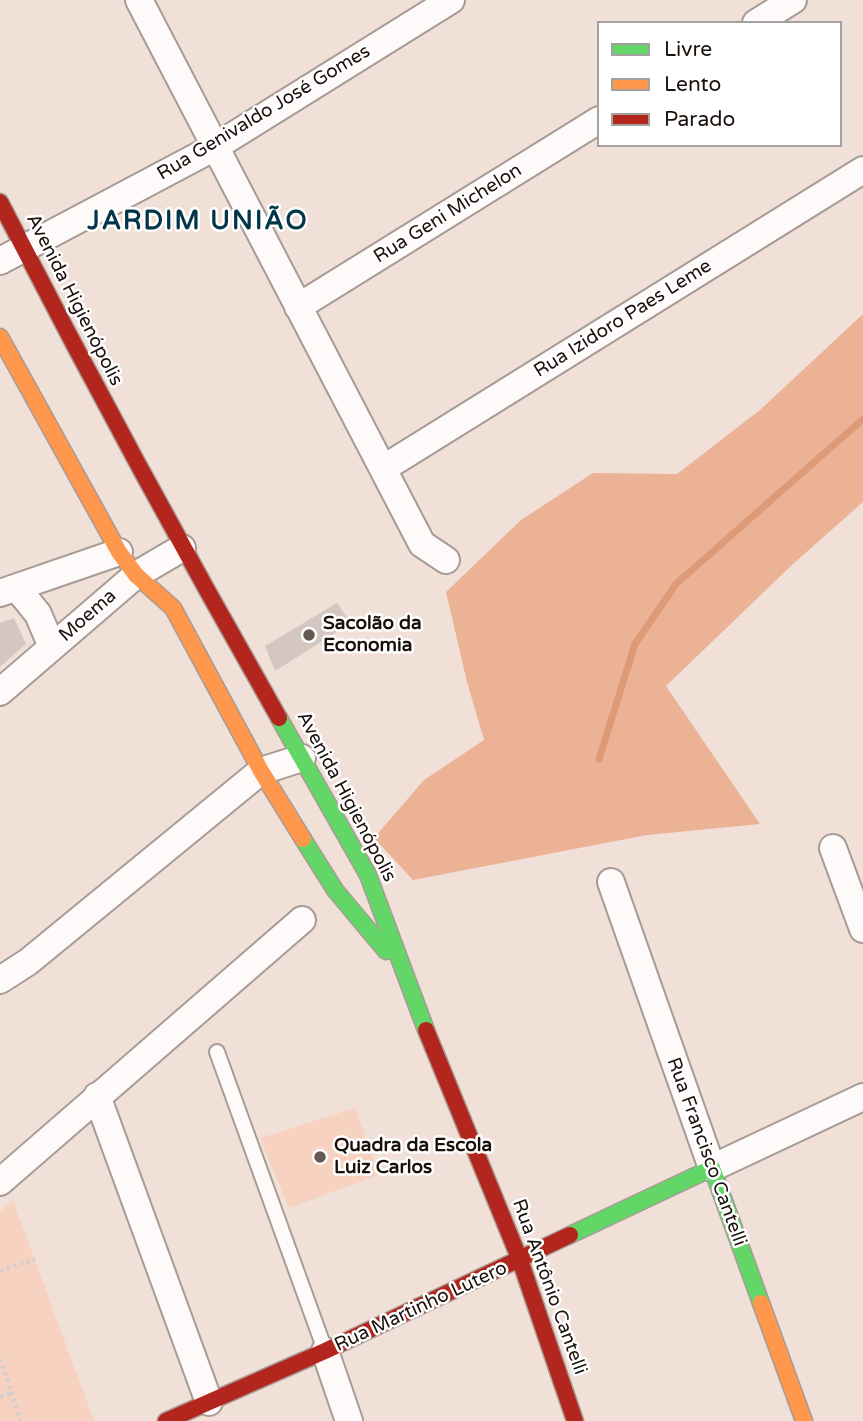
<!DOCTYPE html>
<meta charset="utf-8">
<style>
body{margin:0}
#map{position:relative;width:863px;height:1421px;overflow:hidden;background:#f0e0d8;font-family:"Varela Round",sans-serif}
canvas{display:block}
.legend{position:absolute;left:597px;top:21px;width:245px;height:126px;box-sizing:border-box;background:#fff;border:2px solid #a4a09e;margin:0;padding:9px 12px;list-style:none;font-size:21px;color:#1b110c}
.legend li{display:flex;align-items:center;gap:14px;height:35px}
.legend b{width:35px;border:2px solid #a4a09e}
</style>
<div id="map">
<canvas width="863" height="1421"></canvas>
<ul class="legend">
<li><b style="height:9px;background:#63d668"></b>Livre</li>
<li><b style="height:9px;background:#ff974d"></b>Lento</li>
<li><b style="height:9px;background:#b3261e"></b>Parado</li>
</ul>
</div>
<script>
const c = document.querySelector('canvas').getContext('2d');
c.lineJoin = 'round';
function paint(path, color) {
  c.fillStyle = color;
  c.fill(path, 'evenodd');
}
function trace(path, color, width, dash) {
  c.strokeStyle = color;
  c.lineWidth = width;
  c.lineCap = dash ? 'butt' : 'round';
  c.setLineDash(dash || []);
  c.stroke(path);
}
function write(font, color, halo, rows, align = 'center') {
  c.font = font + ' "Varela Round",sans-serif';
  c.lineWidth = 5;
  c.setLineDash([]);
  c.textBaseline = 'middle';
  c.strokeStyle = halo;
  c.fillStyle = color;
  for (const [text, x, y, turn = 0] of rows) {
    c.save();
    c.translate(x, y);
    c.rotate((+turn || 0) * Math.PI / 180);
    c.textAlign = isNaN(turn) ? turn : align;
    if (halo) c.strokeText(text, 0, 0);
    c.fillText(text, 0, 0);
    c.restore();
  }
}
paint(new Path2D(`
 M355,1108L379,1175L289,1208L260,1138Z
 M13,1200L94,1421H0V1211Z`), '#f8d2c0');
paint(new Path2D(`
 M863,314V502L793,564L666,686L760,824L647,835L413,880L374,838L424,780L484,740L467,682L446,592L521,520L593,473L677,474L760,410Z`), '#ecb295');
trace(new Path2D(`
 M599,759L635,644L676,584L863,419`), '#dd9a77', 7);
paint(new Path2D(`
 M337,603L351,623L275,671L265,646Z
 M14,618L26,644L0,667V623Z`), '#d4c7c1');
const lane = new Path2D(`
 M217,1052L325,1350`);
const street = new Path2D(`
 M139,0L422,544L446,560
 M756,23L793,0
 M0,261L215,147L451,0
 M298,307L599,120
 M384,468L863,170
 M17,588L38,614L52,647
 M0,593L119,552
 M0,692L136,575L182,548
 M833,848L863,929
 M611,882L712,1168L863,1097
 M0,980L28,962L261,771L302,758
 M97,1096L209,1402
 M0,1182L302,920
 M325,1351L349,1421`);
const fast = new Path2D(`
 M279,718L368,875L426,1030
 M303,839L335,890L386,951
 M570,1235L712,1168L761,1303`);
const slow = new Path2D(`
 M0,337L119,552L136,575L173,608L261,771L303,839
 M761,1303L804,1421`);
const jam = new Path2D(`
 M0,202C89,376 182,548 279,718
 M426,1030L520,1260L575,1421
 M166,1421L325,1351L570,1235`);
trace(lane, '#a79b95', 18);
trace(street, '#a79b95', 30);
trace(fast, '#a79b95', 19);
trace(slow, '#a79b95', 19);
trace(jam, '#a79b95', 19);
trace(new Path2D(`
 M0,1271L35,1259
 M0,1359L21,1421
 M0,1397L12,1393`), '#d4cfcd', 4.5, [3.5, 3.5]);
trace(lane, '#fdfaf9', 14);
trace(street, '#fdfaf9', 26);
trace(fast, '#63d668', 16);
trace(slow, '#ff974d', 16);
trace(jam, '#b3261e', 16);
for (const [x, y, r, color] of [
 [309,635,7,"#665953"],
 [320,1157,7,"#665953"]
]) {
  const dot = new Path2D();
  dot.arc(x, y, r, 0, 2 * Math.PI);
  c.fillStyle = color;
  c.fill(dot);
  trace(dot, '#fff', 2.5);
}
write('19px', '#1b110c', '#fff', [
 ["Rua Genivaldo José Gomes",264,113,-31],
 ["Rua Geni Michelon",448,214,-32],
 ["Avenida Higienópolis",74,300,63],
 ["Rua Izidoro Paes Leme",623,319,-32],
 ["Moema",88,616,-41],
 ["Avenida Higienópolis",346,797,62],
 ["Rua Francisco Cantelli",706,1152,70],
 ["Rua Antônio Cantelli",549,1287,70],
 ["Rua Martinho Lutero",421,1307,-25]
]);
write('bold 19px', '#1b110c', '#fff', [
 ["Sacolão da",323,624],
 ["Economia",323,646],
 ["Quadra da Escola",334,1146],
 ["Luiz Carlos",334,1168]
], 'left');
c.letterSpacing = '2px';
write('bold 26px', '#013648', '#fff', [
 ["JARDIM UNIÃO",198,222]
]);
c.letterSpacing = '0px';
</script>
